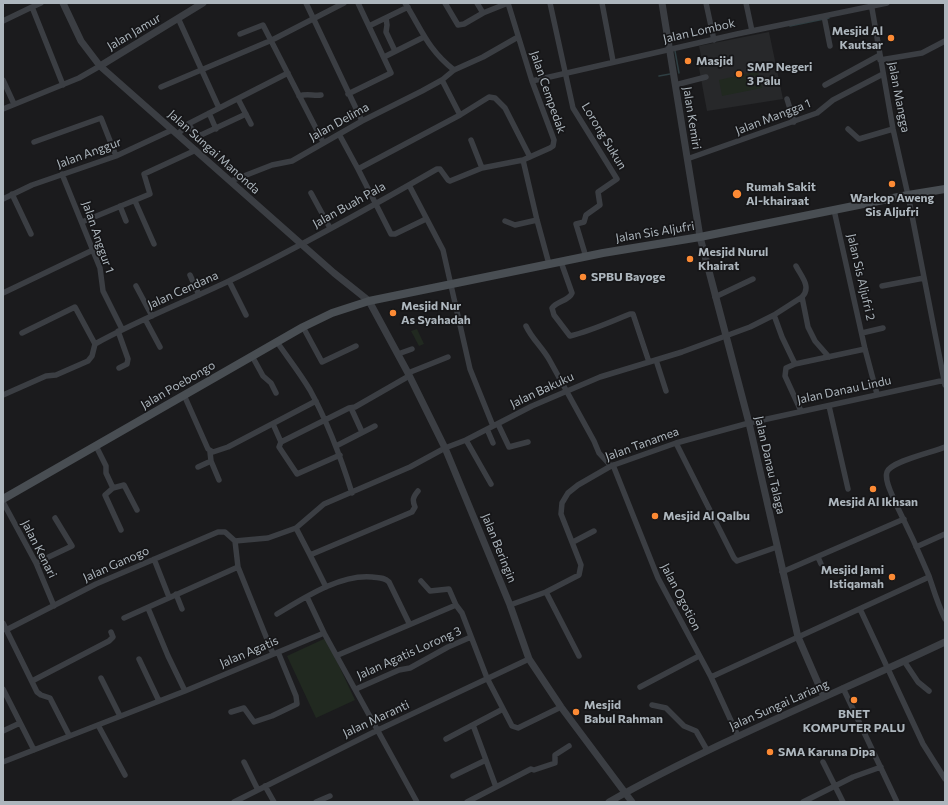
<!DOCTYPE html>
<style>
body{margin:0}
#map{position:relative;width:948px;height:805px;overflow:hidden;background:#1b1b1d;font-family:Commissioner,sans-serif}
canvas{display:block}
.frame{position:absolute;inset:0;border:4px solid #adb6bd;pointer-events:none}
</style>
<div id="map">
<canvas width="948" height="805"></canvas>
<div class="frame"></div>
</div>
<script>
const c = document.querySelector('canvas').getContext('2d');
c.lineJoin = 'round';
function paint(path, color) {
  c.fillStyle = color;
  c.fill(path, 'evenodd');
}
function trace(path, color, width, dash) {
  c.strokeStyle = color;
  c.lineWidth = width;
  c.lineCap = dash ? 'butt' : 'round';
  c.setLineDash(dash || []);
  c.stroke(path);
}
function write(font, color, halo, rows, align = 'center') {
  c.font = font + ' Commissioner,sans-serif';
  c.lineWidth = 3.5;
  c.setLineDash([]);
  c.textBaseline = 'middle';
  c.strokeStyle = halo;
  c.fillStyle = color;
  for (const [text, x, y, turn = 0] of rows) {
    c.save();
    c.translate(x, y);
    c.rotate((+turn || 0) * Math.PI / 180);
    c.textAlign = isNaN(turn) ? turn : align;
    if (halo) c.strokeText(text, 0, 0);
    c.fillText(text, 0, 0);
    c.restore();
  }
}
paint(new Path2D(`
 M769,32L783,99L707,111L699,68L703,65L699,46Z`), '#27282a');
paint(new Path2D(`
 M758,71L762,88L722,96L719,80Z
 M417,329L424,344L419,346L411,331Z
 M326,638L355,700L316,718L287,656Z`), '#212920');
trace(new Path2D(`
 M790,26L829,18
 M675,51L679,73
 M659,76L670,74`), '#2f3f43', 1.5);
trace(new Path2D(`
 M306,3L362,121
 M405,3C422,30 428,50 454,70
 M445,3L458,25L464,24L483,13
 M477,3L483,13L508,3
 M508,3L532,81L554,140L553,146L550,148L523,160L537,220L549,264
 M550,3L573,108L617,179L598,192L600,205L586,215L584,222L576,224L586,257
 M602,3L613,61
 M706,3L714,40
 M746,3L752,31
 M871,3L893,129L908,195L945,385
 M32,7L41,3
 M824,16L830,46
 M178,18L219,108
 M386,18L387,25L386,32L395,51
 M3,21L32,7L63,85
 M369,26L408,7
 M240,34L263,25L323,142
 M384,57L424,37
 M880,60L922,53L945,41
 M3,80L14,104
 M532,81L737,34L887,3
 M675,85L706,77
 M825,85L880,55
 M161,87L272,40L344,3
 M348,94L391,73L358,3
 M299,96C307,93 313,96 321,95
 M238,99L251,124
 M787,99L794,122
 M3,109L79,78L100,66
 M209,113L216,129
 M460,115L489,97L495,98L505,108L530,157
 M188,124L195,133L201,135L246,114
 M848,129L859,139L893,129
 M178,134L188,124L288,73
 M339,134L358,169L460,115L442,80
 M471,140L482,168
 M34,142L101,118L116,156
 M687,159L817,113L833,100L883,74
 M358,169L391,234H395L426,219
 M62,174L100,268L103,291L122,329
 M231,181L272,165L292,161L362,121L422,91L442,80L454,70L483,57L518,37
 M409,185L443,250L470,369L493,426
 M311,193L330,228
 M12,194L31,234
 M3,199L32,185L116,156L172,130
 M135,201L154,244
 M120,206L126,221
 M834,210L865,349L877,394
 M505,221L515,225L537,220
 M82,222L150,194L144,174L196,150
 M561,262L572,293C569,301 557,301 552,308L554,315L570,336C591,331 610,322 630,314H633L649,362
 M796,266C801,276 812,287 802,297
 M190,275L199,295
 M229,281L246,315
 M136,286L152,316
 M882,286L924,278
 M3,293L93,250
 M715,297L753,279
 M774,315L782,337L795,364L865,349
 M145,319L160,347
 M526,326C532,339 543,348 550,361L594,441L599,453L611,466
 M303,327L322,362L356,346
 M118,331L128,359L127,364L119,368
 M22,333L75,307L95,344
 M862,333L883,328
 M277,342C288,358 300,373 310,390C328,423 341,458 352,493
 M398,354L412,349
 M252,356L263,376L271,383L276,393
 M656,360L666,391
 M795,364L786,368L785,376L801,411
 M408,373L448,357
 M3,395L46,376L56,375L88,361L92,356L95,344C138,320 185,302 229,281C300,247 369,208 437,169H440L448,180L450,181L482,168L523,160
 M184,395L208,449L213,452L228,447L316,401
 M829,406L848,489
 M351,408L362,432
 M273,424L281,442L279,447L297,474L340,455
 M498,424L509,447L528,442
 M487,429L493,443
 M466,440L491,484
 M281,442L349,408L355,407L409,376
 M676,443L734,558L737,561L777,547
 M96,446L106,466V473L113,488L124,485L137,510
 M336,446L375,426
 M945,447C934,452 891,461 887,472C884,481 893,496 896,504C908,528 919,552 929,576C934,591 938,605 945,619
 M210,452L211,461L219,480
 M613,465L658,578L711,677L738,736
 M198,467L211,461
 M113,488L105,495L121,530
 M3,502L36,563L54,606
 M296,528L310,555L412,512L415,507C412,500 413,497 418,491
 M235,541L268,538L296,528L324,504L410,467L445,448L466,440L532,406L600,377L682,352L750,327L774,315L802,297L808,327L815,341L829,357
 M235,541L238,567L273,654
 M573,542L594,531
 M916,547L945,534
 M310,555L326,587
 M818,557L821,564
 M154,559L169,597
 M36,563L72,546L55,518
 M782,572L904,519
 M421,581L430,591L449,589L456,605
 M546,592L579,656
 M176,594L182,609
 M307,597L324,633
 M510,605L546,592L579,575L581,565L561,514L562,503L568,493L578,485L611,466L676,443L749,423L945,380
 M148,608L168,656L185,691
 M860,609L923,744L945,779
 M277,614C304,598 340,574 372,577C379,578 384,577 389,582L409,623
 M124,618L238,567
 M3,623L37,692L41,695L50,698L69,735
 M6,630L96,584L218,532H225L235,541
 M338,655L456,605L462,613L487,678L512,726L518,728L561,707
 M139,659L159,701
 M904,661L918,682L929,691
 M711,677L929,577
 M101,678L120,716
 M32,681L109,641L113,637L111,632
 M640,687L699,656
 M843,688L897,802
 M3,689L34,750
 M356,689L399,670L410,668L448,647L471,637
 M652,705L666,708L684,726L696,731L707,750
 M231,712L244,708L254,722L272,716L297,704L296,696L278,652
 M98,725L125,775
 M473,725L496,787
 M3,731L20,723
 M446,739L503,709
 M3,762L185,691L324,633L417,802
 M244,762L258,790
 M823,762L843,802
 M453,776L486,760
 M265,786L274,802
 M234,802L378,730L529,659
 M316,802L330,796
 M467,802L531,769L534,770L555,763V755L569,746
 M803,802L853,777L881,767`), '#3b3e43', 5.5);
trace(new Path2D(`
 M63,3L81,41L100,66L334,273L369,301L408,373L445,448L510,605L529,659L561,707L632,802
 M662,3L700,237L749,423L798,637L824,697
 M100,66L203,3
 M609,802C717,741 833,695 945,642`), '#3b3e43', 7);
trace(new Path2D(`
 M3,499L303,327L332,313L369,301L603,253L700,237L908,195L945,189`), '#494e53', 8);
for (const [x, y, r, color] of [
 [891,38,4,"#fc8a34"],
 [688,61,4,"#fc8a34"],
 [739,74,4,"#fc8a34"],
 [892,184,4,"#fc8a34"],
 [737,194,5,"#fc8a34"],
 [690,259,4,"#fc8a34"],
 [583,277,4,"#fc8a34"],
 [393,313,4,"#fc8a34"],
 [873,489,4,"#fc8a34"],
 [655,516,4,"#fc8a34"],
 [892,577,4,"#fc8a34"],
 [854,700,4,"#fc8a34"],
 [576,712,4,"#fc8a34"],
 [770,752,4,"#fc8a34"]
]) {
  const dot = new Path2D();
  dot.arc(x, y, r, 0, 2 * Math.PI);
  c.fillStyle = color;
  c.fill(dot);
  trace(dot, '#161618', 1.5);
}
write('12px', '#adb6bd', '#161618', [
 ["Jalan Lombok",699,31,-13],
 ["Jalan Jamur",134,32,-31],
 ["Jalan Cempedak",548,92,71],
 ["Jalan Mangga",899,97,79],
 ["Jalan Mangga 1",773,117,-21],
 ["Jalan Kemiri",692,118,81],
 ["Jalan Delima",339,122,-29],
 ["Lorong Sukun",604,136,59],
 ["Jalan Sungai Manonda",214,152,42],
 ["Jalan Anggur",89,153,-20],
 ["Jalan Buah Pala",349,205,-29],
 ["Jalan Sis Aljufri",655,232,-9],
 ["Jalan Anggur 1",98,237,71],
 ["Jalan Sis Aljufri 2",861,277,77],
 ["Jalan Cendana",183,290,-24],
 ["Jalan Poebongo",178,385,-30],
 ["Jalan Bakuku",542,390,-25],
 ["Jalan Danau Lindu",844,390,-12],
 ["Jalan Tanamea",642,444,-20],
 ["Jalan Danau Talaga",770,465,77],
 ["Jalan Beringin",499,548,68],
 ["Jalan Kenari",39,549,63],
 ["Jalan Ganogo",116,564,-24],
 ["Jalan Ogotion",681,597,63],
 ["Jalan Agatis",249,652,-23],
 ["Jalan Agatis Lorong 3",409,653,-24],
 ["Jalan Sungai Lariang",779,705,-24],
 ["Jalan Maranti",376,719,-25]
]);
write('bold 12px', '#adb6bd', '#161618', [
 ["Mesjid Al",883,31,"right"],
 ["Kautsar",883,45,"right"],
 ["Masjid",696,61],
 ["SMP Negeri",747,67],
 ["3 Palu",747,81],
 ["Rumah Sakit",746,187],
 ["Al-khairaat",746,201],
 ["Warkop Aweng",892,198,"center"],
 ["Sis Aljufri",892,212,"center"],
 ["Mesjid Nurul",698,252],
 ["Khairat",698,266],
 ["SPBU Bayoge",591,277],
 ["Mesjid Nur",401,306],
 ["As Syahadah",401,320],
 ["Mesjid Al Ikhsan",873,502,"center"],
 ["Mesjid Al Qalbu",663,516],
 ["Mesjid Jami",884,570,"right"],
 ["Istiqamah",884,584,"right"],
 ["Mesjid",584,705],
 ["Babul Rahman",584,719],
 ["BNET",854,714,"center"],
 ["KOMPUTER PALU",854,728,"center"],
 ["SMA Karuna Dipa",778,752]
], 'left');
</script>
